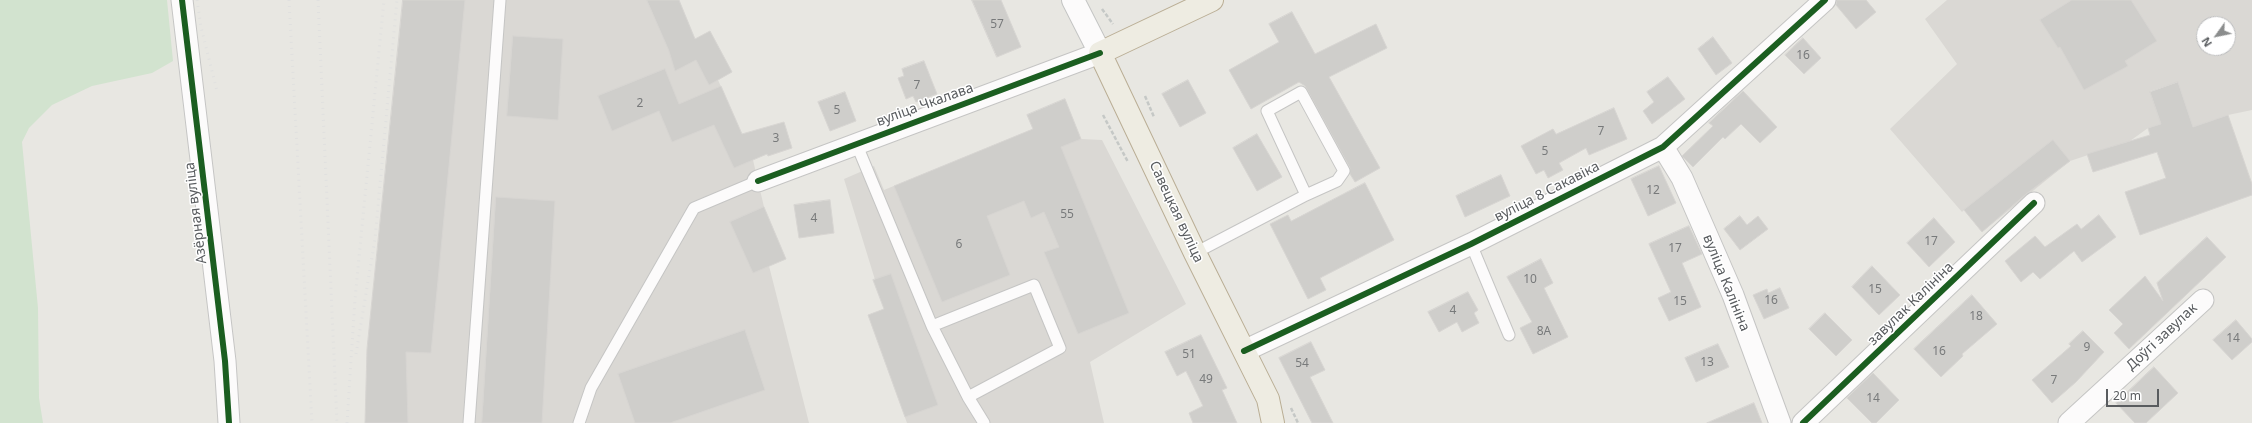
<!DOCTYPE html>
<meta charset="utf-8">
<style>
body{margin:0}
#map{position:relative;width:2252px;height:423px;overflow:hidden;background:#e8e7e2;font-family:"Noto Sans",sans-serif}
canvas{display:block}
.north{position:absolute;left:2196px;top:16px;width:40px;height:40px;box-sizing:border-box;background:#fff;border:1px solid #bdbebf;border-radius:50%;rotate:237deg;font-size:11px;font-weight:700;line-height:16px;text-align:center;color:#595c5f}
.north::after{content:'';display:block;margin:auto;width:14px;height:18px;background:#8b8d8d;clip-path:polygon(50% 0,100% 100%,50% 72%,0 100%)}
.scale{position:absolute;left:2106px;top:389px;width:53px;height:18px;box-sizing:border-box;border:2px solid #595c5f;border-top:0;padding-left:5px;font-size:12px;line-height:14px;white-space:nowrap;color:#595c5f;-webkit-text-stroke:3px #fff;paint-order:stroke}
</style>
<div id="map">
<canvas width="2252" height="423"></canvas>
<div class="north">N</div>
<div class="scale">20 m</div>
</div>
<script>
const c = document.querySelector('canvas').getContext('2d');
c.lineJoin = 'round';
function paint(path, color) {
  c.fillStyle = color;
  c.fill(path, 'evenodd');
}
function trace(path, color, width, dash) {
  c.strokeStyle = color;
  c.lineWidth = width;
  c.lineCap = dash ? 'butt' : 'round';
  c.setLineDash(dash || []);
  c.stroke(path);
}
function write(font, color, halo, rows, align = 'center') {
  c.font = font + ' "Noto Sans",sans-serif';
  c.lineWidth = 3;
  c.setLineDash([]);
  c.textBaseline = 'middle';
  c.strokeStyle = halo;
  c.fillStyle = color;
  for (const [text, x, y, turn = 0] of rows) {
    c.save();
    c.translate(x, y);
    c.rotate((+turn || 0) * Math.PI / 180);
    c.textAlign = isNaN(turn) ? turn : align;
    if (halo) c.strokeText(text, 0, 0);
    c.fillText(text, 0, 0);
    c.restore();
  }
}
paint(new Path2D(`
 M403,0H679L695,39L710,31L732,72L718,80L753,160L764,207L786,259L769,266L809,423H365Z
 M1947,0H2252V110L2228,115L2193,127L2178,82L2150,91L2161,124L2148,128L2130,141L2070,161L1982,232L1964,210L1962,212L1890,129L1957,64L1925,19ZM2204,24H2228V48H2204Z
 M1065,99L1081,139L1102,140L1186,304L1090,362L1104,423H907L868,315L884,309L844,179L874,166L884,190L1033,129L1027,115Z`), '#dad8d4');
paint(new Path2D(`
 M0,0H167L173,61L152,73L92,86L52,105L29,128L22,142L38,308L39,398L43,423H0Z`), '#d2e3cf');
const building = new Path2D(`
 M403,0H465L431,353L406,352L408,423H365L367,349Z
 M647,0H679L695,39L710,31L732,72L709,85L696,60L675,71L669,51Z
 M972,0H1001L1021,47L997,57Z
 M1837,0H1866L1876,12L1856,29L1836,5Z
 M2072,0H2131L2157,41L2125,61L2128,66L2084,90L2060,47L2058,48L2040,20Z
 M1292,12L1315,54L1376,24L1387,48L1329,77L1380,168L1355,182L1350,174V168L1305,86L1299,82L1251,109L1229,70L1279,42L1269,24Z
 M513,36L563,39L558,120L507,116Z
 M1713,37L1732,63L1716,75L1698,49Z
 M1803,38L1821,58L1804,74L1785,55Z
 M924,61L937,94L916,102L913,96L906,99L898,78L904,76L902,69Z
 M665,69L679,104L721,86L742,134L784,122L792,148L768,156L767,154L734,168L714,125L672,142L659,111L612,131L598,96Z
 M1668,77L1685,99L1652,124L1643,111L1654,102L1647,92Z
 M1188,80L1206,113L1180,127L1162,94Z
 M2178,82L2193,127L2228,115L2252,184V195L2140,235L2125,192L2166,178L2157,152L2093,172L2087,154L2150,135L2148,128L2161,124L2150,92Z
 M1743,91L1777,127L1760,143L1741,124L1725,139L1723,137L1693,167L1682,156L1713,126L1709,123Z
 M845,92L856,121L830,131L818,102Z
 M1065,99L1081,139L1061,147L1129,313L1078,334L1044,252L1059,247L1044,212L1031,218L1024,201L987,216L1010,275L942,302L894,186L1033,129L1027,115Z
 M1614,108L1627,139L1589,155L1586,148L1559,163L1563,170L1548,178L1544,170L1536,174L1521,146L1553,129L1556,134Z
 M1257,134L1282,177L1257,191L1233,148Z
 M2053,140L2070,161L2026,194L1982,232L1964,210Z
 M1659,166L1676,203L1648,216L1631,179Z
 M1501,175L1510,196L1465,217L1456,196Z
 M1365,183L1394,240L1320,278L1326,290L1308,299L1270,224L1288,215L1291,221Z
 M496,197L555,201L542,423H482Z
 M830,200L834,233L799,238L794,205Z
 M764,207L786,259L753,273L730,222Z
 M2099,215L2116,237L2082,262L2074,251L2040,279L2033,272L2021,282L2005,261L2035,236L2045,247L2077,224L2081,229Z
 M1740,216L1747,225L1758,216L1768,229L1740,250L1724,229Z
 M1934,218L1955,242L1929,267L1907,243Z
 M1689,226L1702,254L1682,263L1701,307L1669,321L1658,298L1671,292L1649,244Z
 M2207,237L2226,257L2129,349L2114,333L2123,324L2109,310L2145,276L2163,301L2157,283Z
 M1541,259L1553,283L1544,288L1568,337L1533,354L1520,328L1532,322L1507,277Z
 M1872,266L1900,295L1879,315L1852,287Z
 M891,274L938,405L905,417L868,315L884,309L873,280Z
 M1780,288L1789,308L1764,319L1753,295L1767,289L1768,293Z
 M1468,292L1478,310L1474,313L1479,323L1462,332L1457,322L1439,332L1428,312Z
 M1972,295L1997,324L1962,354L1963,356L1941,377L1914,349Z
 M1825,313L1852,340L1836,356L1809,329Z
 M2236,320L2252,339V342L2232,360L2213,340Z
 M745,330L765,390L670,423H635L618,374Z
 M2083,331L2104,352L2076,382L2052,403L2032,380L2071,346L2069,344Z
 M1201,335L1227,388L1222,390L1237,423H1193L1189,413L1203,406L1186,371L1177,376L1165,352Z
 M1311,342L1325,370L1310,377L1333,423H1312L1279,358Z
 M1718,344L1729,367L1696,382L1685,358Z
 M2154,367L2178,393L2146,423H2135L2116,403Z
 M1873,373L1899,400L1876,423H1872L1847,398Z
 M1754,403L1762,423H1707Z`);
paint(building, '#cfcecb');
trace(building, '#d7d5d2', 1);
const service = new Path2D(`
 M856,143L932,326L1034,285L1060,348L968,397L984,423
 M1471,244L1509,335
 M1195,253L1306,195L1337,181L1344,171L1301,92L1267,111L1306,195
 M932,326L968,397
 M469,423L500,0
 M579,423L591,388L694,208L758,181`);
const minor = new Path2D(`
 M182,0L225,361L229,423
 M1663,147L1682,178L1733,295L1780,423
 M758,181L1100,53
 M1244,351L1471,244L1663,147L1825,0
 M1803,423L2034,203
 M2069,423L2203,300`);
const secondary = new Path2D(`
 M1073,0L1100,53`);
const trunk = new Path2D(`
 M1212,0L1100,53L1195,253L1268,399L1273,423`);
trace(service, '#c5c5c4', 13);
trace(minor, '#c5c5c4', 23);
trace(secondary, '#c4c5c4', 24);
trace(trunk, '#baae95', 24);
trace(new Path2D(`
 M1102,9L1113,24
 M1145,96L1154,117
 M1103,115L1128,162
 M1291,408L1298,423`), '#c5c8c6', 2.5, [4, 2]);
trace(service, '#fcfbfb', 11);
trace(minor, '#fcfbfb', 21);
trace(secondary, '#fcfbfb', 22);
trace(trunk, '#eeece2', 22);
trace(new Path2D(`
 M197,0L201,27L217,91
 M289,0L312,423
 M318,0L337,423
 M356,354L375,239L397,0
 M347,423L355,299L384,0`), '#e0e0df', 3, [1, 5]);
trace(new Path2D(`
 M182,0L225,361L229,423
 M758,181L1100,53
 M1244,351L1471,244L1663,147L1825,0
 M1803,423L2034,203`), '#1b5e20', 6);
write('12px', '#787a7b', null, [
 ["57",997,25],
 ["16",1803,56],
 ["7",917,86],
 ["2",640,104],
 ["5",837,111],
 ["7",1601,132],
 ["3",776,139],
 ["5",1545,152],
 ["12",1653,191],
 ["55",1067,215],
 ["4",814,219],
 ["17",1931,242],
 ["6",959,245],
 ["17",1675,249],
 ["10",1530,280],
 ["15",1875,290],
 ["16",1771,301],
 ["15",1680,302],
 ["4",1453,311],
 ["18",1976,317],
 ["8А",1544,332],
 ["14",2233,339],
 ["9",2087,348],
 ["16",1939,352],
 ["51",1189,355],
 ["13",1707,363],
 ["54",1302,364],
 ["49",1206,380],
 ["7",2054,381],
 ["14",1873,399]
]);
write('14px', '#595c5f', '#fff', [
 ["вуліца Чкалава",925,105,-20],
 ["вуліца 8 Сакавіка",1547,192,-27],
 ["Савецкая вуліца",1176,212,65],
 ["Азёрная вуліца",196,213,-97],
 ["вуліца Калініна",1726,283,68],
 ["завулак Калініна",1911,304,-44],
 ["Доўгі завулак",2162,337,-43]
]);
</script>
